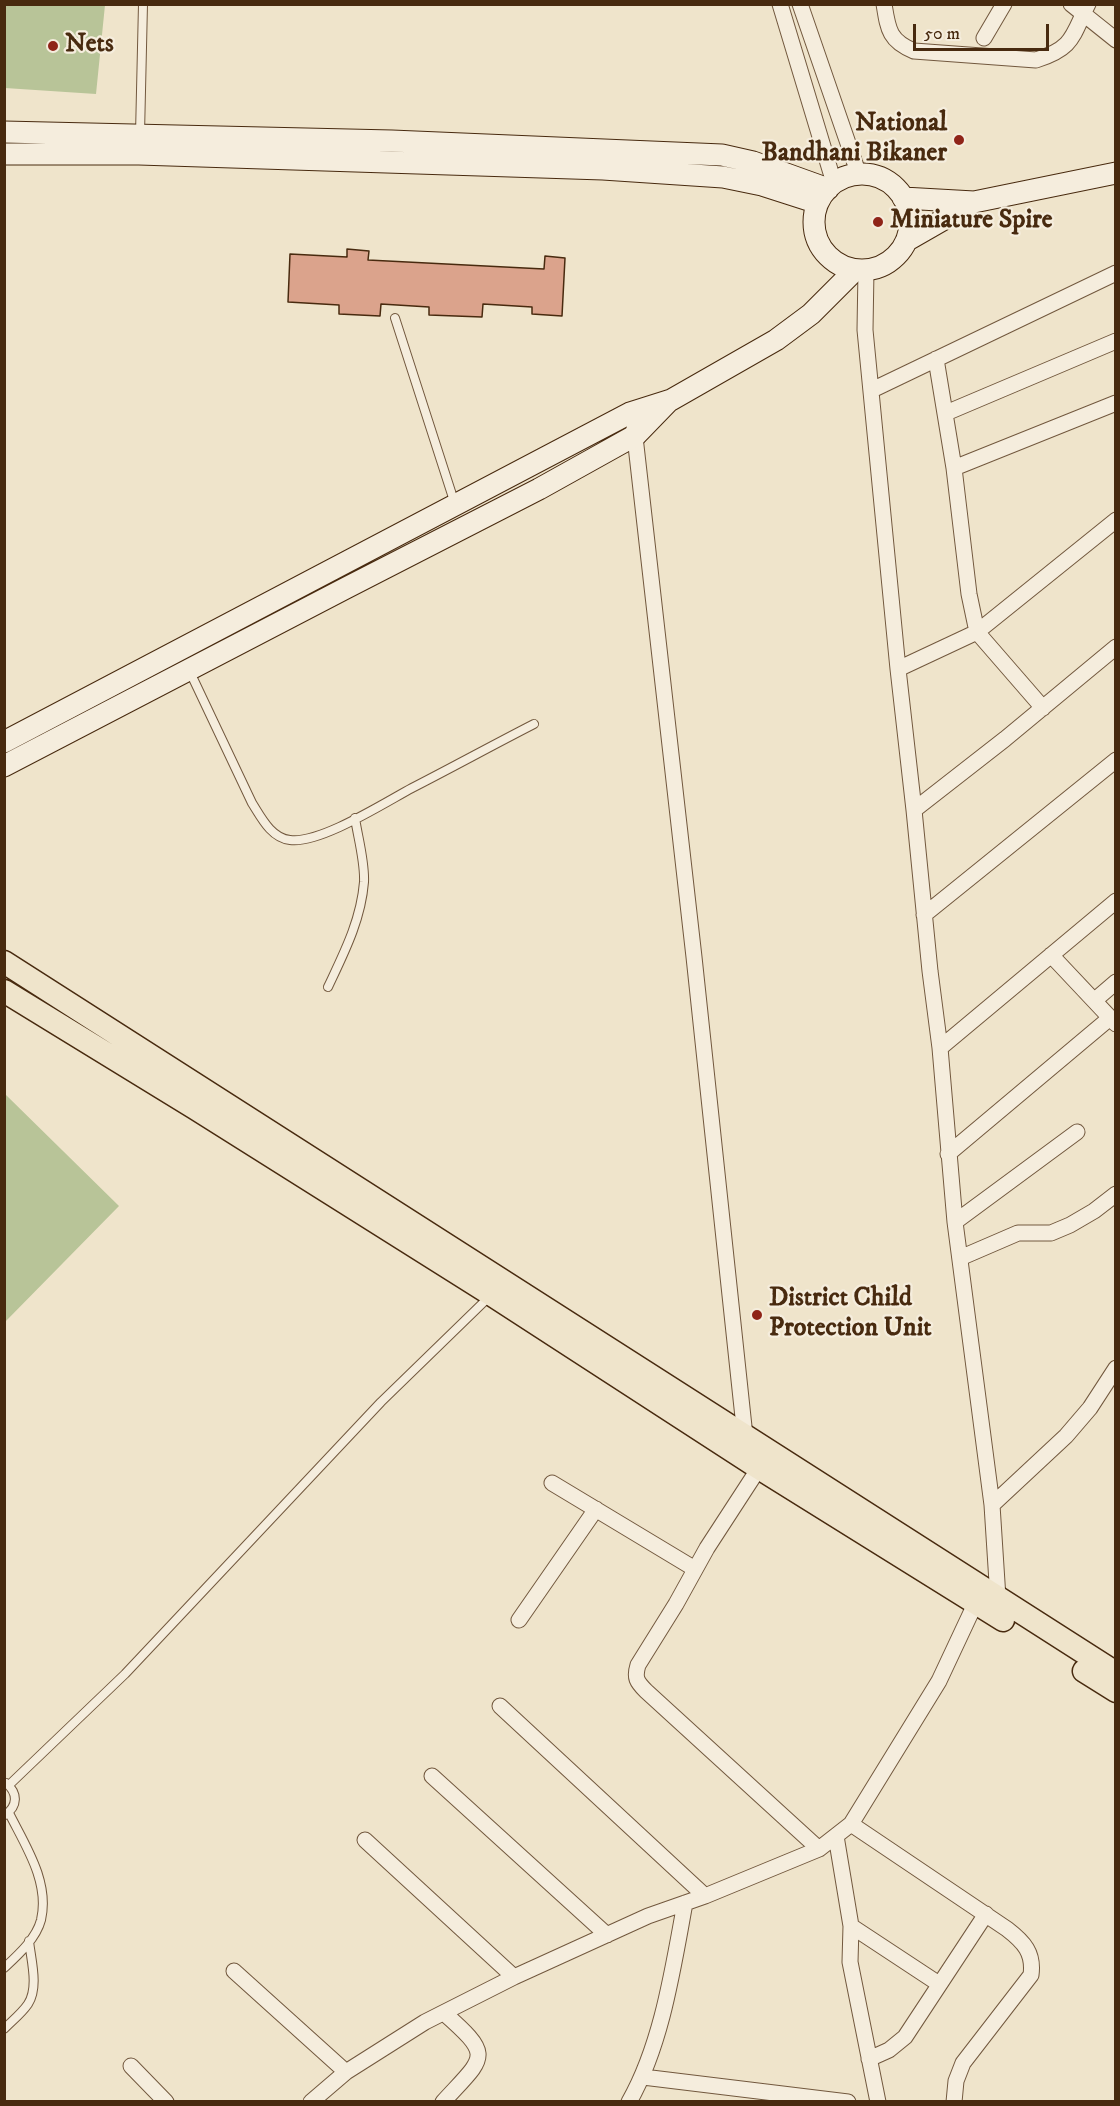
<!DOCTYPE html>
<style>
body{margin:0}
#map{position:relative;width:1120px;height:2106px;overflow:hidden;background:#efe4cb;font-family:"IM FELL DW Pica",serif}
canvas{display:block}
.frame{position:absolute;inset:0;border:6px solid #482a0f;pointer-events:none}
.scale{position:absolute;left:913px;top:24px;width:136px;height:27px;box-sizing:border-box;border:3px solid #482a0f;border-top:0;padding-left:8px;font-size:18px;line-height:21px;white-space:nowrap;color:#482a0f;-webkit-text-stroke:4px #f5eddd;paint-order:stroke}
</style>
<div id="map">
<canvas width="1120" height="2106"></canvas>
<div class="frame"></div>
<div class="scale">50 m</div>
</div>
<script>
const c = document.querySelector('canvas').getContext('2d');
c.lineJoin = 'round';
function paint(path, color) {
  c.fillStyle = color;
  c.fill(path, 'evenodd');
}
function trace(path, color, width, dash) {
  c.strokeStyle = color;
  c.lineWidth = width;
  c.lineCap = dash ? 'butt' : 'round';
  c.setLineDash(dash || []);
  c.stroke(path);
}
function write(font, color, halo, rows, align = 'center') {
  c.font = font + ' "IM FELL DW Pica",serif';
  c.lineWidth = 4.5;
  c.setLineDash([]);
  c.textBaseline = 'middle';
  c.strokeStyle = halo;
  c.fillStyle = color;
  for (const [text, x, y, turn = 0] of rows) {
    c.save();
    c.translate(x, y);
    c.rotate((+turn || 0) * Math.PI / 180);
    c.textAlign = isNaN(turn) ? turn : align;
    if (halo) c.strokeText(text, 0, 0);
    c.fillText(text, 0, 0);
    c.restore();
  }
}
paint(new Path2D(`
 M4,5H105L96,94L5,88Z
 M5,1094L119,1206L5,1322H4Z`), '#b8c498');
const building = new Path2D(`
 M347,249L369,251L368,260L544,269L545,256L565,258L562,316L532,314V307L483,304L482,317L429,315V307L381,304L380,316L339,314V305L288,302L290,254L347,257Z`);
paint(building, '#dba38c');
trace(building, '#482a0f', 1.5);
const lane = new Path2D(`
 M140,134L143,4
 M395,318L455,504
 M190,672L252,803C261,817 271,838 290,840C320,844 384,803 412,788C453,767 493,745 534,724
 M328,987C344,953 361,920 364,882C365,862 358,838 355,818
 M9,1785L125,1674L381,1402L489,1297
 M5,1815C18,1806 18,1793 6,1783
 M4,1968C18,1955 36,1939 41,1920C50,1882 25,1845 9,1813
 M4,2029C12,2021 22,2013 28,2004C39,1987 31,1960 29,1941`);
const street = new Path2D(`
 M780,4L834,183
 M800,4L859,175
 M884,4C888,29 889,41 914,51L1036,60C1074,48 1072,36 1088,4
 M1071,4L1116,40
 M984,38L1004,4
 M866,270L865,330L898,669L914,810L930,971L940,1048L955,1222L992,1505L998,1598
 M936,359L954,468L969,594L977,632L1043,708
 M872,390L1116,273
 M946,413L1116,341
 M634,428L694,957L745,1436
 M954,468L1116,403
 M898,669L977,632L1116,520
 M914,810L1005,739L1116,647
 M924,915L1116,760
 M1051,955L1116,1024
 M1095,1000L1116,982
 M940,1048L1116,901
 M948,1154L1110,1018
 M955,1222L1077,1132
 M960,1258L1018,1233H1051L1070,1225L1094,1211L1116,1194
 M759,1468L707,1548L676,1604L638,1665C634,1678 637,1682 646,1691L819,1849
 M552,1483L695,1569
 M992,1505L1066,1436L1090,1408L1116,1368
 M519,1620L596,1509
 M500,1706L705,1896
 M432,1776L607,1935
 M851,1824L1007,1929C1024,1942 1034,1953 1031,1975L963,2063L956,2081L954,2102
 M836,1836L851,1926L850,1962L878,2102
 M365,1840L514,1977
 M851,1926L939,1984
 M234,1971L346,2072
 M869,2059L889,2050L905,2037L986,1914
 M131,2066L166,2102
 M643,2077L848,2102
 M311,2102L346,2072L425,2022L514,1977L648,1916L705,1896L819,1849L851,1824L939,1681L976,1602
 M443,2102C485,2056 494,2057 444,2013
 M629,2102C662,2044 673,1968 685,1903`);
const secondary = new Path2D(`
 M4,132L392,141L722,155L753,162L828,189
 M4,154H139L603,169L723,177L762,185L818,203
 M814 222a48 48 0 1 1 96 0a48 48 0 1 1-96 0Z
 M903,198L974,202L1116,173
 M906,241L974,202
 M4,742L630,413L671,400L776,340L811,314L855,270
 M4,766L346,588L539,489L636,435L668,402`);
const primary = new Path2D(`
 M4,962L1116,1673
 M4,991L195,1108L492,1295L759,1468L1003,1620
 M1084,1671L1116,1691`);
trace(lane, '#72583e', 10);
trace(street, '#72583e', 17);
trace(secondary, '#482a0f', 23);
trace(primary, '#482a0f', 25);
trace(lane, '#f5eddd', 8);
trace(street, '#f5eddd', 15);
trace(secondary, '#f5eddd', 21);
trace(primary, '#efe4cb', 22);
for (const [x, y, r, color] of [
 [53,46,6,"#8f2418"],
 [959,140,6,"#8f2418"],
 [878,222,6,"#8f2418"],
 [757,1315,6,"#8f2418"]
]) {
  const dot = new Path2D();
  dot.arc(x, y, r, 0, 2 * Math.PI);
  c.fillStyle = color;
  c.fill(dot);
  trace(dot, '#f5eddd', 2);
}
write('bold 26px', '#482a0f', '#f5eddd', [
 ["Nets",65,46],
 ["National",947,125,"right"],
 ["Bandhani Bikaner",947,155,"right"],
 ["Miniature Spire",890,222],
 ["District Child",769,1300],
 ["Protection Unit",769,1330]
], 'left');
</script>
